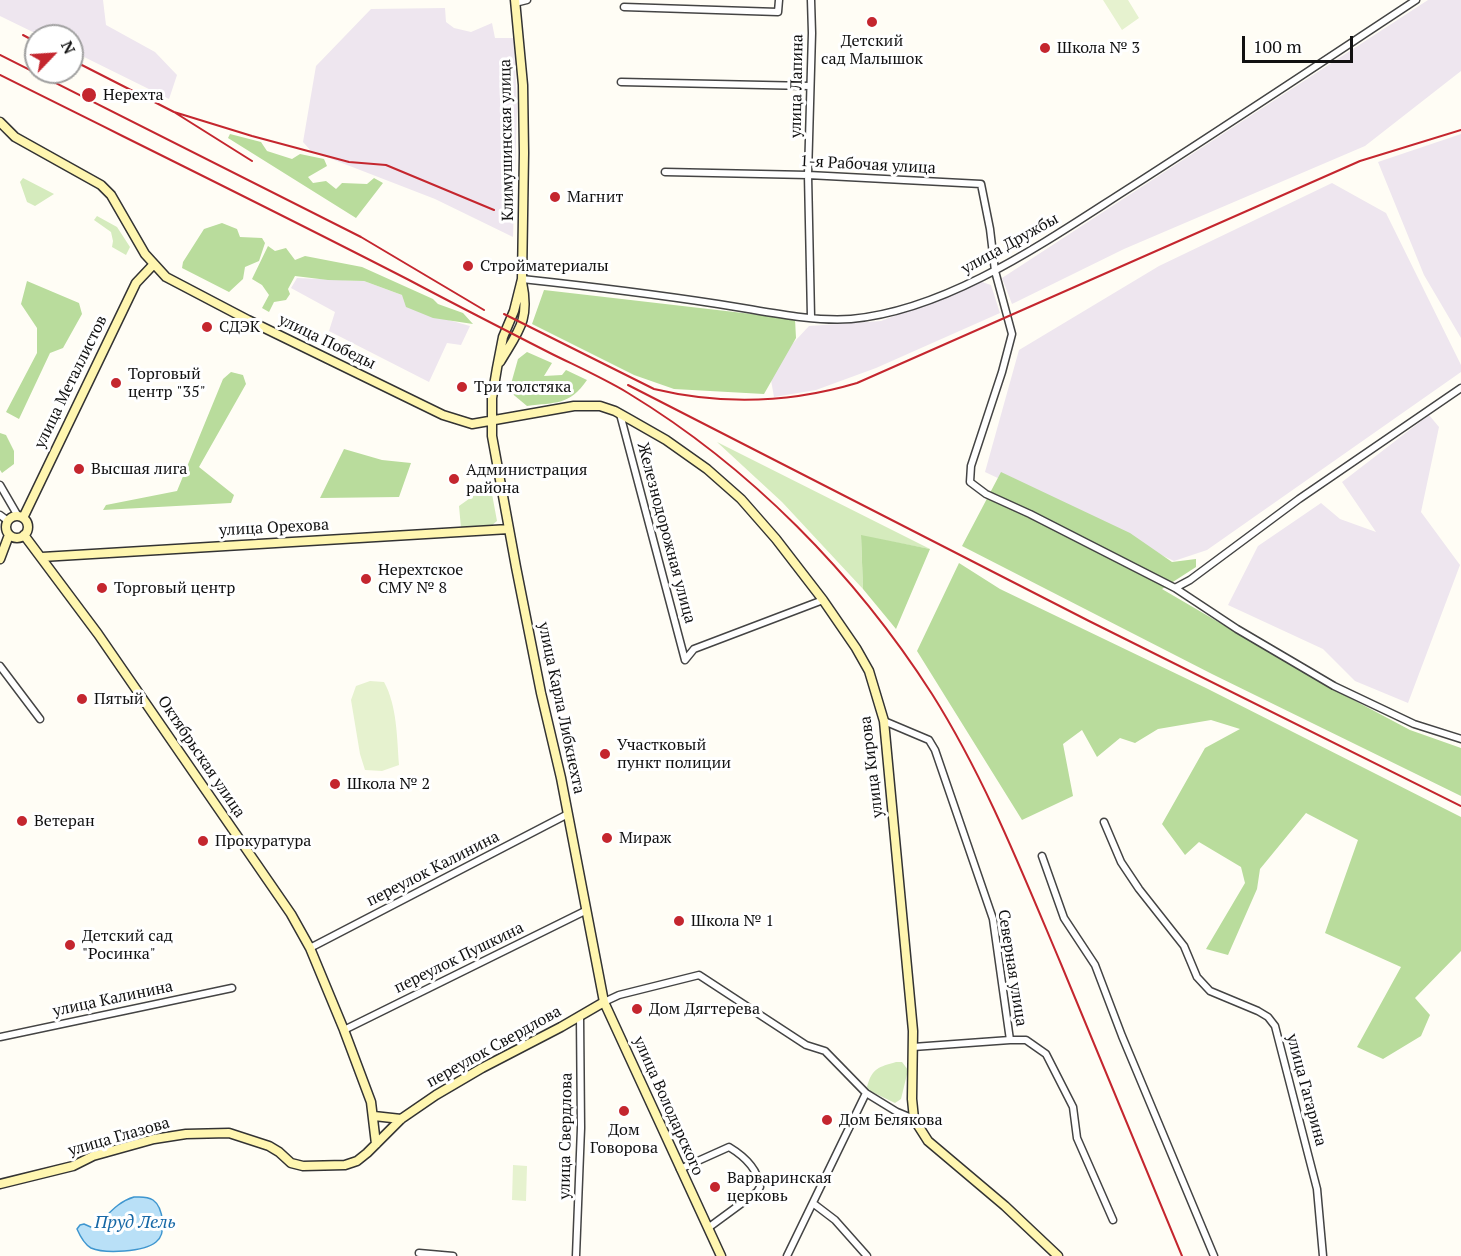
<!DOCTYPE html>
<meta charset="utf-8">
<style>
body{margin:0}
#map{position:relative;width:1461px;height:1256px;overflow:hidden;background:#fffdf5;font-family:"PT Serif",serif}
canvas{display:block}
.north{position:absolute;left:24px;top:24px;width:60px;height:60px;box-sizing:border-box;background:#fff;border:2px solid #a0a0a0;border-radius:50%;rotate:65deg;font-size:16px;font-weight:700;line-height:24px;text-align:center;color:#111}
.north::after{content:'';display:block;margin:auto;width:21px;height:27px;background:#c4262e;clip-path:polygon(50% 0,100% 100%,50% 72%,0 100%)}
.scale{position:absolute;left:1242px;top:36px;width:111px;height:27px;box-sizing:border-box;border:3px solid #111;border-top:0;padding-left:8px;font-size:18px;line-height:21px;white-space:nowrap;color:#111;-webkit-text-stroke:4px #fff;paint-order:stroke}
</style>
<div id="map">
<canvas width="1461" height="1256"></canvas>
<div class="north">N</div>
<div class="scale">100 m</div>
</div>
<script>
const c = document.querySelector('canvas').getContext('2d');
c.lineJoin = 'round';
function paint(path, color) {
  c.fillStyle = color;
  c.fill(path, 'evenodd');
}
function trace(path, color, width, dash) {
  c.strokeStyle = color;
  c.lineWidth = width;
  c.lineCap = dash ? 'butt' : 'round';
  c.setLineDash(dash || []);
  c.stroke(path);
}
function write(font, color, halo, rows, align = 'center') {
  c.font = font + ' "PT Serif",serif';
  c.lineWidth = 6;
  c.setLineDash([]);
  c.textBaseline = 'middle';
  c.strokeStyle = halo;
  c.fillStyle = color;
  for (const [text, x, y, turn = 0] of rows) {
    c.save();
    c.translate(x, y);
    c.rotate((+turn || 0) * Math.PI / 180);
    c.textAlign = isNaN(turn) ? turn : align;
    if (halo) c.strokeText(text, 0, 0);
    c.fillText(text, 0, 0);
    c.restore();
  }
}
paint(new Path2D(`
 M0,0H103L106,25L155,52L177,75L169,99L72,51V36H41L0,16Z
 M1428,0H1461V71L1365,146L1124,249L1012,304L1002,278Z
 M445,8L446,22L454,28L471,32L492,23L495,38H514L517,109L513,237L435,199L311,151L303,142L316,66L371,9Z
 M1461,134V338L1424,275L1378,162Z
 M1332,183L1386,213L1461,365V372L1207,550L1174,561L985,472L1019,350L1159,266Z
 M297,278L364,281L402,295L445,319L470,326L461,345L447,343L429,382L329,331L335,312L291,288Z
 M982,282L991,285L1000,313L876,368L816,390L774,397L769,369L809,326L881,321Z
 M1429,415L1439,427L1421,512L1460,565L1408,703L1355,681L1323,649L1228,605L1258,546L1321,503L1340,519L1376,532L1342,482Z`), '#eee6ef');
paint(new Path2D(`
 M23,178L54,194L35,206L27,202L20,182Z
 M97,216L117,227L130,247L126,255L112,247L113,241L111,232L94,220Z
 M717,442L930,549L861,536L863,589L782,502Z
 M492,494L497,521L491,526L461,528L459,506L473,496Z
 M896,1062H902L908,1070L901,1099L895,1103L870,1091L867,1087C872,1068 879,1067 896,1062Z`), '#d5ebbd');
paint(new Path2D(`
 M230,134L261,142L267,151L292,159L300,154L324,159L327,166L308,177L313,183L326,181L336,189L342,183L367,184L374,178L383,183L356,218L228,138Z
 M222,223L237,229L240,237L262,238L265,243L259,261L245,267L243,279L229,292L182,268L183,262L204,229Z
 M268,246L275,251L286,248L295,260L305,256L362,267L433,299L438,304L463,313L473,324L433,318L406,307L402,295L364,281L328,280L295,276L288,289L290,294L286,300L274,302L269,312L262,308L269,295L262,285L252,279Z
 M27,281L79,303L82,314L63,348L50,353L19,419L6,412L37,353V328L21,304Z
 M544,290L795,319L796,338L764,394L674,389L634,375L532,324Z
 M527,352L552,363L544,376L562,375L566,370L587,380C569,406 556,402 527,406L509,391L518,359Z
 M231,372L243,375L246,384L199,467L234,495L231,503L103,510L106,505L177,491L223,379Z
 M0,433L6,435L14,451V464L2,473L0,470Z
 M344,449L382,460L411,463L399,497L320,498Z
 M1001,472L1130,533L1172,562L1196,559V567L1162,589L1331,688L1410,730L1461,748V796L1212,674L962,546Z
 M861,535L930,549L896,629L863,589Z
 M959,563L1000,589L1206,688L1461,817V951L1415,998L1430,1015L1421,1036L1383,1059L1357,1047L1401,967L1325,933L1358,840L1306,813L1260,869L1257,889L1228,955L1206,949L1245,883L1241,867L1199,842L1185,855L1162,824L1205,748L1240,729L1211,720L1158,729L1135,743L1120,738L1097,757L1082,730L1063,744L1073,796L1022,820L917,651Z`), '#b9dc9c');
paint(new Path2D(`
 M1103,0H1128L1139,18L1122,30Z
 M370,681L384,682C397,705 397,738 399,765L382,771L365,770L360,754L351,700L356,686Z
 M513,1165L527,1166L526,1201L512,1200Z`), '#e6f2cf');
const water = new Path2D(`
 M134,1197C141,1197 147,1196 153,1200C163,1207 167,1234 156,1242C144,1252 105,1254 91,1248C84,1244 80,1236 77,1229L80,1225L84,1224L93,1228C107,1217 116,1202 134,1197Z`);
paint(water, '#b9e0f7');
trace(water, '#3f96cf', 1.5);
const street = new Path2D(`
 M515,3L527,0
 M624,7L778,12L779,0
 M621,82L810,86
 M665,172L808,175L981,184L990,229L995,271L1012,334L1002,372L971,466L970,482L986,494L1030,514L1175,588L1237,629L1334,686L1414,724L1461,739
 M522,279C587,286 653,294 718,304C760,310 809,322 851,319C951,310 1052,237 1134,185C1229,124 1322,62 1416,0
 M811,317L808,175L812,33L811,0
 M620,414L685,660
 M0,485L18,516
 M0,515L8,521
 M1175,588L1190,580L1299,499L1461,388
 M685,660L694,649L823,600
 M0,666L40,719
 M884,721L929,740L935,750L993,919L1010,1040H1026L1046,1054L1073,1107L1077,1138L1113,1220
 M1104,822L1121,862L1139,889L1184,946L1197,977L1210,991L1258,1011L1268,1017L1275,1026L1317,1189L1323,1256
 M1042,856L1064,918L1095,965L1122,1036L1214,1256
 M310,948L568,814
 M604,1002L619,995L699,975L806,1045L825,1051L866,1093L897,1112L914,1119
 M344,1030L585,911
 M0,1037L232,988
 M913,1047L1010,1040
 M680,1169L729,1147C744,1156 758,1169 760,1187L757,1192L708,1228
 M814,1204L835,1220L867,1256
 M419,1253L453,1256
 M576,1256L581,1128L580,1017
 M787,1256L866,1093`);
const secondary = new Path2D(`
 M515,0L523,85L524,153L522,279L514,311L503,337L497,368L492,398V436L516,567L541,693L561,778L604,1002L721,1256
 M0,122L15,137L101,185L111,195L145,254L166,277L248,320L443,415L472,424L574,406H600L615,411L631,420L666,440L707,469L741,499L776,539L823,600L856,648L869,671L884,721L913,1031L912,1099L914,1119L928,1141L1005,1206L1058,1256
 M500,362C519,330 530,320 522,282
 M6 527a11 11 0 1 1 22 0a11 11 0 1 1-22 0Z
 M23,518L136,283L153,265
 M24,535L98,634L291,914L310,948L344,1030L371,1102L376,1144
 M42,557L509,529
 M0,559L9,535
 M374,1116L401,1119
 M0,1184L73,1166L93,1156L154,1139L186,1134L229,1133L269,1146L279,1152L291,1163L303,1166L345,1165L357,1161L367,1153L401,1119L436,1095L482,1068L561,1027L604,1002`);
trace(street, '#444', 9);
trace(secondary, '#333', 11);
trace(street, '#fff', 6);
trace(secondary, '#fff6b0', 8);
trace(new Path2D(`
 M23,35L36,42
 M0,55L361,237L484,310
 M72,60L174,112L252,161
 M0,75C136,143 273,210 409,280C456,305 503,329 550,353C576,366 603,378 628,393C750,467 855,574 932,694C985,778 1022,872 1061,964C1101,1061 1142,1159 1182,1256
 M174,112L252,136L349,162L386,165L494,210
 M504,314L654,389C721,405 790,403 857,383L1360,161L1461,130
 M628,385L1089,621L1461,806`), '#c4262e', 2);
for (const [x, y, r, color] of [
 [872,22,6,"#c4262e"],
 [1045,48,6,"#c4262e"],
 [89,95,8,"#c4262e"],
 [555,197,6,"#c4262e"],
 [468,266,6,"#c4262e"],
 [207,327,6,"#c4262e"],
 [116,383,6,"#c4262e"],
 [462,387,6,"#c4262e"],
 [79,469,6,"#c4262e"],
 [454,479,6,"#c4262e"],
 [366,579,6,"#c4262e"],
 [102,588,6,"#c4262e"],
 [82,699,6,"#c4262e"],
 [605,754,6,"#c4262e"],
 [335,784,6,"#c4262e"],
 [22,821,6,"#c4262e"],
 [607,838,6,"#c4262e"],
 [203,841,6,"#c4262e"],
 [679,921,6,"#c4262e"],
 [70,945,6,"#c4262e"],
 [637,1009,6,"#c4262e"],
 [624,1111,6,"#c4262e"],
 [827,1120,6,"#c4262e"],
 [715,1187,6,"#c4262e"]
]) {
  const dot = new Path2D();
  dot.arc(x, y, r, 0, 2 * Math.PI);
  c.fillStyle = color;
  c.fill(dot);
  trace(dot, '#fff', 2);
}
write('16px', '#111', '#fff', [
 ["Детский",872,41,"center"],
 ["сад Малышок",872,59,"center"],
 ["Школа № 3",1057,48],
 ["Нерехта",103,95],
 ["Магнит",567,197],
 ["Стройматериалы",480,266],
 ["СДЭК",219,327],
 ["Торговый",128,374],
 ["центр \"35\"",128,392],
 ["Три толстяка",474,387],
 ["Высшая лига",91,469],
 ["Администрация",466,470],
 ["района",466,488],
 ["Нерехтское",378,570],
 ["СМУ № 8",378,588],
 ["Торговый центр",114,588],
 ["Пятый",94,699],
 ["Участковый",617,745],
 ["пункт полиции",617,763],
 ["Школа № 2",347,784],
 ["Ветеран",34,821],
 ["Мираж",619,838],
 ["Прокуратура",215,841],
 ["Школа № 1",691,921],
 ["Детский сад",82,936],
 ["\"Росинка\"",82,954],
 ["Дом Дягтерева",649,1009],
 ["Дом Белякова",839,1120],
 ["Дом",624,1130,"center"],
 ["Говорова",624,1148,"center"],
 ["Варваринская",727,1178],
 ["церковь",727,1196]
], 'left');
write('16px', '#111', '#fff', [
 ["улица Лапина",797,86,-89],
 ["Климушинская улица",507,140,-91],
 ["1-я Рабочая улица",868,165,3],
 ["улица Дружбы",1010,244,-29],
 ["улица Победы",327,342,26],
 ["улица Металлистов",71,382,-64],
 ["улица Орехова",274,528,-3],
 ["Железнодорожная улица",666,533,75],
 ["улица Карла Либкнехта",561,708,78],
 ["Октябрьская улица",201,757,56],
 ["улица Кирова",872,767,-97],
 ["переулок Калинина",433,869,-27],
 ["переулок Пушкина",459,958,-26],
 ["Северная улица",1012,968,81],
 ["улица Калинина",113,999,-12],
 ["переулок Свердлова",494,1047,-29],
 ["улица Гагарина",1306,1090,75],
 ["улица Володарского",668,1106,66],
 ["улица Свердлова",566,1136,-89],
 ["улица Глазова",119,1137,-16]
]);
write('italic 18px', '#1768a6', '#fff', [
 ["Пруд Лель",135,1223]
]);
</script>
